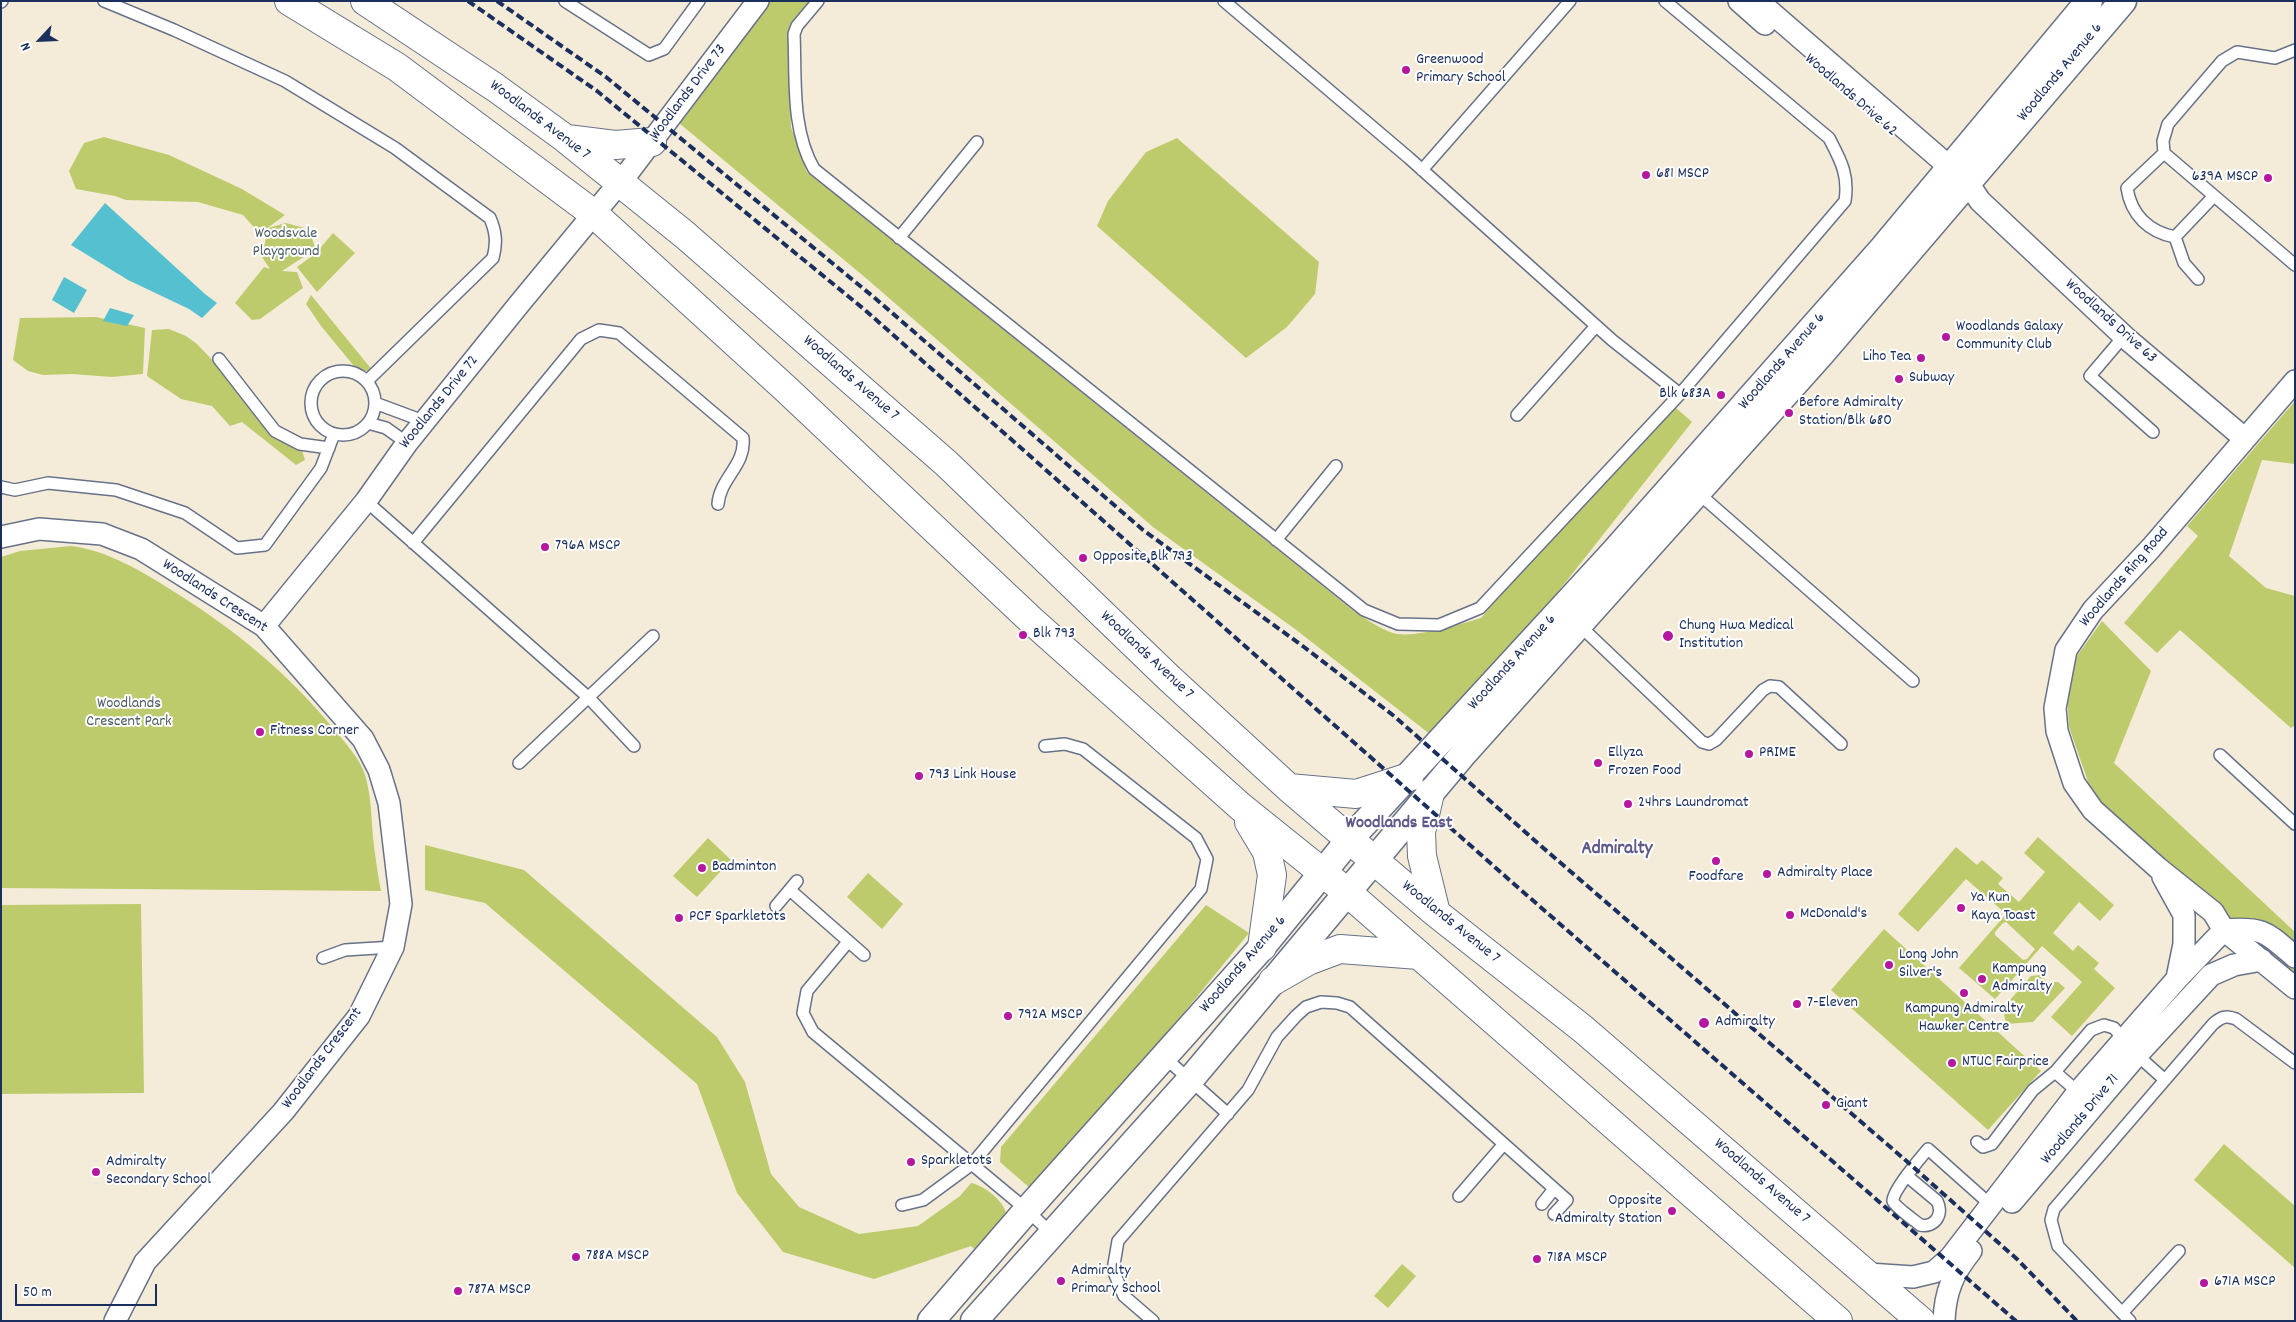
<!DOCTYPE html>
<style>
body{margin:0}
#map{position:relative;width:2296px;height:1322px;overflow:hidden;background:#f4ecd8;font-family:Dekko,sans-serif}
canvas{display:block}
.frame{position:absolute;inset:0;border:2px solid #1b2f5e;pointer-events:none}
.north{position:absolute;left:15px;top:15px;width:50px;height:50px;-webkit-text-stroke:4px #fff;paint-order:stroke;rotate:245deg;font-size:14px;font-weight:700;line-height:20px;text-align:center;color:#1b2f5e}
.north::after{content:'';display:block;margin:auto;width:18px;height:22px;background:#1b2f5e;clip-path:polygon(50% 0,100% 100%,50% 72%,0 100%)}
.scale{position:absolute;left:15px;top:1284px;width:142px;height:22px;box-sizing:border-box;border:2px solid #1b2f5e;border-top:0;padding-left:6px;font-size:15px;line-height:18px;white-space:nowrap;color:#1b2f5e;-webkit-text-stroke:4px #fff;paint-order:stroke}
</style>
<div id="map">
<canvas width="2296" height="1322"></canvas>
<div class="frame"></div>
<div class="north">N</div>
<div class="scale">50 m</div>
</div>
<script>
const c = document.querySelector('canvas').getContext('2d');
c.lineJoin = 'round';
function paint(path, color) {
  c.fillStyle = color;
  c.fill(path, 'evenodd');
}
function trace(path, color, width, dash) {
  c.strokeStyle = color;
  c.lineWidth = width;
  c.lineCap = dash ? 'butt' : 'round';
  c.setLineDash(dash || []);
  c.stroke(path);
}
function write(font, color, halo, rows, align = 'center') {
  c.font = font + ' Dekko,sans-serif';
  c.lineWidth = 4;
  c.setLineDash([]);
  c.textBaseline = 'middle';
  c.strokeStyle = halo;
  c.fillStyle = color;
  for (const [text, x, y, turn = 0] of rows) {
    c.save();
    c.translate(x, y);
    c.rotate((+turn || 0) * Math.PI / 180);
    c.textAlign = isNaN(turn) ? turn : align;
    if (halo) c.strokeText(text, 0, 0);
    c.fillText(text, 0, 0);
    c.restore();
  }
}
paint(new Path2D(`
 M770,1H810L788,31L791,127L807,172L1355,612C1367,619 1380,629 1393,633C1413,639 1460,624 1481,618L1667,400L1692,422L1550,602L1431,735L1295,629L1153,527L867,279L679,123Z
 M104,137L169,155L242,189L285,215L262,232H258L243,215L198,202L126,200L115,196L76,189L69,171L84,143Z
 M1177,138L1319,262L1315,294L1287,327L1246,358L1097,226L1108,201L1146,152Z
 M286,223L308,229L316,249L282,271L297,272L303,288L260,319L252,320L235,303L264,267L270,269L262,257L268,228Z
 M333,233L355,253L317,292L297,267L316,253Z
 M311,295L373,371H358L321,326L306,304Z
 M96,317L145,328L143,374L112,377L72,374L43,375L28,371L13,360L20,318Z
 M169,329L186,336L197,344L218,366L256,416L300,444L305,460L296,465L242,422L230,426L212,406L181,399L147,376L152,330Z
 M2295,401V464L2262,460L2229,556L2266,588L2295,596V725L2291,728L2180,630L2157,653L2124,623L2198,536L2187,526Z
 M71,546C109,551 141,571 173,591C234,629 288,673 333,728C344,742 360,758 365,775C372,797 371,823 374,846C376,861 378,876 381,891L1,888V557L20,551Z
 M2102,621L2151,671L2114,763L2295,932V976L2093,796L2069,727L2067,693L2077,656Z
 M2038,837L2114,905L2100,921L2079,902L2053,933L2073,951L2078,945L2099,963L2094,969L2115,988L2072,1036L2051,1017L2082,982L2042,946L1995,999L1959,968L2006,914L1966,879L1918,932L1898,914L1956,847L1977,865L1982,860L2003,878L1998,884L2019,902L2045,872L2024,853ZM2006,922L2035,949L2027,959L2023,960L1995,935V932L2003,923Z
 M708,838L731,860L697,897L673,876Z
 M425,845L524,870L717,1037L745,1082L771,1174L799,1207L859,1234L918,1226L960,1196L971,1183C983,1185 1000,1198 1005,1210C1007,1215 1007,1221 1007,1226L982,1256L971,1246L874,1279L783,1252L737,1193L697,1084L485,903L425,890Z
 M868,873L903,904L882,929L847,897Z
 M141,904L144,1093L1,1094V905Z
 M1206,905L1249,933L1043,1185L1031,1189L1000,1162L1001,1147Z
 M1884,929L2041,1071L1988,1130L1831,990Z
 M2040,975L2047,982H2058L2065,988L2033,1022L2006,1024L2003,1008L2031,976Z
 M2224,1144L2295,1206V1268L2194,1180Z
 M1402,1264L1416,1276L1388,1308L1374,1296Z`), '#becb6d');
paint(new Path2D(`
 M105,203L205,294L217,303L202,318L189,309L128,280L71,245Z
 M64,277L87,290L74,313L52,300Z
 M110,308L134,315L127,326L103,321Z`), '#55c0d0');
const service = new Path2D(`
 M104,1L174,30L285,81L395,148L490,218C496,232 497,243 493,258L367,381
 M565,1L649,55L664,49L699,1
 M818,1L797,26L794,34C796,79 791,129 814,169L1364,610L1398,624L1439,625L1480,608L1680,394L1845,201C1849,175 1841,161 1829,138L1665,1
 M1224,1L1409,158L1612,340L1680,394
 M1,2L2,1
 M2295,50L2275,58L2237,52L2222,61L2168,124L2163,141L2164,153L2295,265
 M2164,153L2127,188C2131,215 2149,232 2175,237
 M1422,170L1570,1
 M2175,237L2213,197
 M2175,237L2184,263L2198,279
 M899,238L977,142
 M2124,336L2090,376L2153,432
 M219,359L275,431L300,444L329,448
 M311 403a32 32 0 1 1 64 0a32 32 0 1 1-64 0Z
 M375,403L426,422
 M1517,415L1596,326
 M368,423L386,428L407,443
 M1,487L15,490L48,483L116,490L185,513L237,548L265,545L321,468L334,434
 M1697,492L1913,681
 M366,501L589,698L634,746
 M1276,540L1336,466
 M413,543L581,339L599,330L619,333L743,438C746,465 720,478 718,504
 M1578,624L1702,742L1709,744L1716,740L1763,690L1770,686L1779,687L1841,744
 M2220,755L2295,824
 M519,763L653,636
 M790,890L864,955
 M776,906L797,881
 M848,942L807,991L803,1013L813,1032L1027,1210L1052,1234
 M323,958L345,950L393,947
 M2137,1055L2165,1080
 M1163,1056L1228,1114
 M2055,1072L2078,1092L2082,1093
 M1977,1142L1983,1147L1992,1144L2033,1090L2055,1072L2091,1030L2104,1025L2114,1028L2124,1040
 M1907,1176L1937,1201C1944,1214 1935,1228 1920,1225C1914,1220 1895,1207 1893,1201C1891,1193 1921,1157 1928,1149L1992,1206
 M1459,1196L1503,1145
 M1542,1204L1554,1189
 M902,1205L923,1200L972,1164L1201,889L1207,859L1196,838L1083,749L1065,744L1045,746
 M2122,1313L2179,1251
 M1153,1321L1124,1296L1113,1270L1118,1241L1248,1090L1277,1037L1296,1016L1306,1007L1321,1002L1337,1003L1350,1007L1567,1200L1554,1214
 M2130,1321L2058,1246L2051,1220L2054,1209L2213,1024C2221,1017 2226,1015 2236,1019L2295,1063`);
const minor = new Path2D(`
 M1739,1L1765,24
 M1758,1L1968,183L1980,201L2127,339L2244,438
 M2295,381L2151,548L2093,610L2066,650L2055,708L2057,731L2074,783L2093,810L2158,868L2213,912L2224,930L2295,988
 M1,537L39,529L102,534L141,549L264,626L363,739L379,770L389,803L401,904L393,947L359,1016L283,1112L145,1262L115,1321
 M264,626L366,501L407,443L520,303L630,170L758,1
 M2163,877L2184,915V944L2177,978
 M2012,1202L2137,1055L2211,975L2234,965L2262,960
 M1868,1274L1913,1277L1934,1272L1950,1258L2078,1092L2177,979L2224,930C2264,927 2266,932 2295,957
 M1944,1321C1945,1292 1953,1273 1971,1251`);
const tertiary = new Path2D(`
 M931,1321L1027,1210L1262,947L1350,839L1613,553L1883,248L2089,1
 M974,1321L1190,1080L1465,752L1821,354L2123,1`);
const primary = new Path2D(`
 M289,1L397,67L594,214L786,389L1031,620L1241,807L1348,893L1838,1321
 M365,1L496,88L566,139L685,235L947,464L1170,679L1289,788L1436,913L1583,1029L1921,1321
 M567,139L615,145L652,142
 M1289,788L1356,794L1409,777
 M1430,793L1421,832L1422,856L1436,913
 M1249,822L1267,852L1272,875L1262,947
 M1273,981L1308,961L1340,949L1419,955`);
trace(service, '#677189', 14);
trace(minor, '#677189', 24);
trace(tertiary, '#677189', 29);
trace(primary, '#677189', 30);
trace(service, '#fff', 11);
trace(minor, '#fff', 21);
trace(tertiary, '#fff', 26);
trace(primary, '#fff', 28);
trace(new Path2D(`
 M468,1L597,91L865,310L1514,884L2016,1321
 M497,1L606,77L876,299L1143,530L1304,647L1394,716L1541,846L1903,1158L2018,1260L2077,1321`), '#1b2f5e', 4, [8, 4]);
for (const [x, y, r, color] of [
 [1406,70,5,"#b5179e"],
 [1646,175,5,"#b5179e"],
 [2268,178,5,"#b5179e"],
 [1946,337,5,"#b5179e"],
 [1921,358,5,"#b5179e"],
 [1899,379,5,"#b5179e"],
 [1721,395,5,"#b5179e"],
 [1789,413,5,"#b5179e"],
 [545,547,5,"#b5179e"],
 [1083,558,5,"#b5179e"],
 [1023,635,5,"#b5179e"],
 [1668,636,6,"#b5179e"],
 [260,732,5,"#b5179e"],
 [1749,754,5,"#b5179e"],
 [1598,763,5,"#b5179e"],
 [919,776,5,"#b5179e"],
 [1628,804,5,"#b5179e"],
 [1716,861,5,"#b5179e"],
 [702,868,5,"#b5179e"],
 [1767,874,5,"#b5179e"],
 [1961,908,5,"#b5179e"],
 [1790,915,5,"#b5179e"],
 [679,918,5,"#b5179e"],
 [1889,965,5,"#b5179e"],
 [1982,979,5,"#b5179e"],
 [1964,993,5,"#b5179e"],
 [1797,1004,5,"#b5179e"],
 [1008,1016,5,"#b5179e"],
 [1704,1023,6,"#b5179e"],
 [1952,1063,5,"#b5179e"],
 [1826,1105,5,"#b5179e"],
 [911,1162,5,"#b5179e"],
 [96,1172,5,"#b5179e"],
 [1672,1211,5,"#b5179e"],
 [576,1257,5,"#b5179e"],
 [1537,1259,5,"#b5179e"],
 [1061,1281,5,"#b5179e"],
 [2204,1283,5,"#b5179e"],
 [458,1291,5,"#b5179e"]
]) {
  const dot = new Path2D();
  dot.arc(x, y, r, 0, 2 * Math.PI);
  c.fillStyle = color;
  c.fill(dot);
  trace(dot, '#fff', 2);
}
write('16px', '#1b2f5e', '#fff', [
 ["Greenwood",1416,61],
 ["Primary School",1416,79],
 ["681 MSCP",1656,175],
 ["639A MSCP",2258,178,"right"],
 ["Woodlands Galaxy",1956,328],
 ["Community Club",1956,346],
 ["Liho Tea",1911,358,"right"],
 ["Subway",1909,379],
 ["Blk 683A",1711,395,"right"],
 ["Before Admiralty",1799,404],
 ["Station/Blk 680",1799,422],
 ["796A MSCP",555,547],
 ["Opposite Blk 793",1093,558],
 ["Chung Hwa Medical",1679,627],
 ["Institution",1679,645],
 ["Blk 793",1033,635],
 ["Fitness Corner",270,732],
 ["Ellyza",1608,754],
 ["Frozen Food",1608,772],
 ["PRIME",1759,754],
 ["793 Link House",929,776],
 ["24hrs Laundromat",1638,804],
 ["Badminton",712,868],
 ["Admiralty Place",1777,874],
 ["Foodfare",1716,878,"center"],
 ["Ya Kun",1971,899],
 ["Kaya Toast",1971,917],
 ["McDonald's",1800,915],
 ["PCF Sparkletots",689,918],
 ["Long John",1899,956],
 ["Silver's",1899,974],
 ["Kampung",1992,970],
 ["Admiralty",1992,988],
 ["7-Eleven",1807,1004],
 ["Kampung Admiralty",1964,1010,"center"],
 ["Hawker Centre",1964,1028,"center"],
 ["792A MSCP",1018,1016],
 ["Admiralty",1715,1023],
 ["NTUC Fairprice",1962,1063],
 ["Giant",1836,1105],
 ["Sparkletots",921,1162],
 ["Admiralty",106,1163],
 ["Secondary School",106,1181],
 ["Opposite",1662,1202,"right"],
 ["Admiralty Station",1662,1220,"right"],
 ["788A MSCP",586,1257],
 ["718A MSCP",1547,1259],
 ["Admiralty",1071,1272],
 ["Primary School",1071,1290],
 ["671A MSCP",2214,1283],
 ["787A MSCP",468,1291]
], 'left');
write('16px', '#1b2f5e', '#fff', [
 ["Woodlands Avenue 6",2061,73,-50],
 ["Woodlands Drive 73",689,93,-53],
 ["Woodlands Drive 62",1850,96,41],
 ["Woodlands Avenue 7",539,121,37],
 ["Woodlands Drive 63",2110,322,42],
 ["Woodlands Avenue 6",1783,362,-49],
 ["Woodlands Avenue 7",850,379,41],
 ["Woodlands Drive 72",440,403,-51],
 ["Woodlands Ring Road",2125,578,-49],
 ["Woodlands Crescent",214,597,33],
 ["Woodlands Avenue 7",1146,656,43],
 ["Woodlands Avenue 6",1513,663,-48],
 ["Woodlands Avenue 7",1450,923,39],
 ["Woodlands Avenue 6",1244,965,-49],
 ["Woodlands Crescent",323,1059,-53],
 ["Woodlands Drive 71",2081,1120,-50],
 ["Woodlands Avenue 7",1761,1182,41]
]);
write('16px', '#4c5e62', '#fff', [
 ["Woodsvale",286,235],
 ["Playground",286,253],
 ["Woodlands",129,705],
 ["Crescent Park",129,723]
]);
write('bold 18px', '#605a8b', '#fff', [
 ["Woodlands East",1399,825]
]);
write('bold 19px', '#605a8b', '#fff', [
 ["Admiralty",1617,850]
]);
</script>
